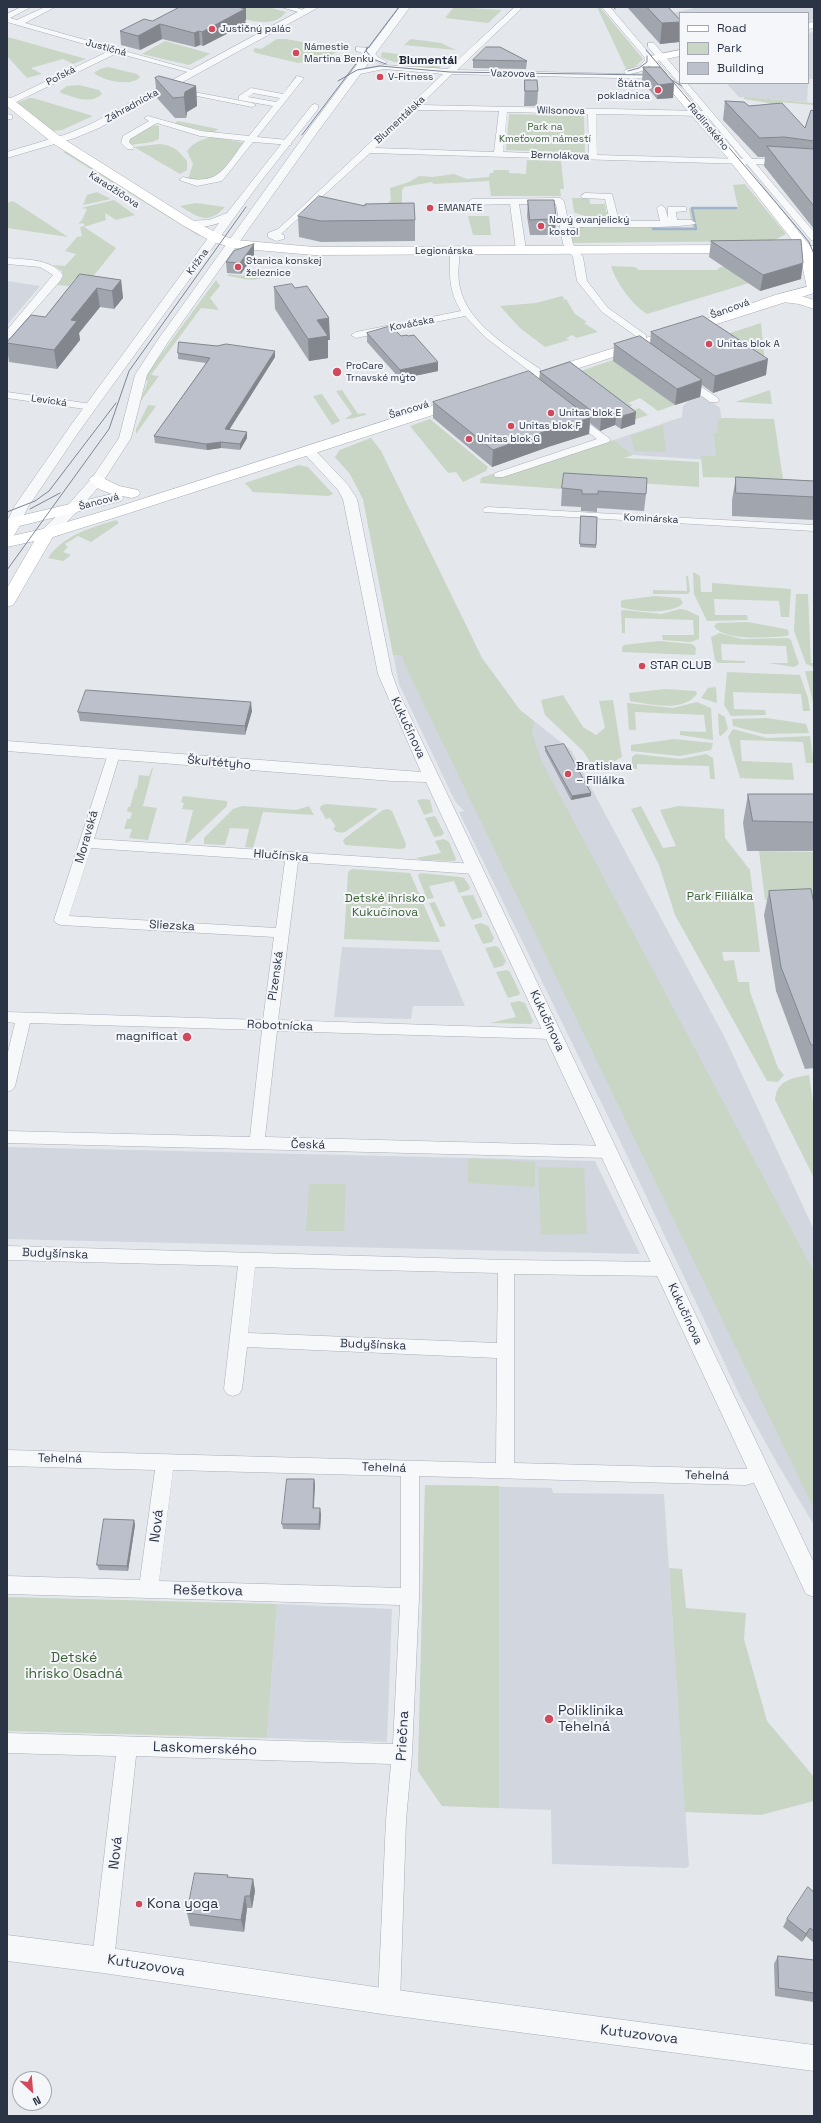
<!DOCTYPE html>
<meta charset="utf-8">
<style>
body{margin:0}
#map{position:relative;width:821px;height:2123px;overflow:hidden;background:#e4e7ec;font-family:"Space Grotesk",sans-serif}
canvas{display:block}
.frame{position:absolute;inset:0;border:8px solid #2b3445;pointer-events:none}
.legend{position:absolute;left:679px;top:12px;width:130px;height:72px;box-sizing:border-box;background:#f4f6f9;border:1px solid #a4a8b1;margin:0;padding:5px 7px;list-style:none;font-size:12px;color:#2b3445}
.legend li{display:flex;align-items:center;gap:8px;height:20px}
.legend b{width:20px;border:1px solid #a4a8b1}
.north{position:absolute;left:12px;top:2071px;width:40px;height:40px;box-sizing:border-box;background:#f4f6f9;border:1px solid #a4a8b1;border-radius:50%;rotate:154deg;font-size:11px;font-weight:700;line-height:16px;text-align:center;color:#2b3445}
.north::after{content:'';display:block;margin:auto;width:14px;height:18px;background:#d1495b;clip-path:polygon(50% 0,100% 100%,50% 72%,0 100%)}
</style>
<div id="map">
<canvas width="821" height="2123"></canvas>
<div class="frame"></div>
<ul class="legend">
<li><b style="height:5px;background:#fff"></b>Road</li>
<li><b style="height:11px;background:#c9d6c5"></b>Park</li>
<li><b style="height:11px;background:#bbc0ca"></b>Building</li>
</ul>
<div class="north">N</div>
</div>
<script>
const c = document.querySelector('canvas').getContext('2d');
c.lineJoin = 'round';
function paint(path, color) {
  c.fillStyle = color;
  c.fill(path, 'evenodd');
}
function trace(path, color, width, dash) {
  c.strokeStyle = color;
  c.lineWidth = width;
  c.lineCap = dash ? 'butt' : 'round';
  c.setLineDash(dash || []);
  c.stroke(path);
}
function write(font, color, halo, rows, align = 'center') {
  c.font = font + ' "Space Grotesk",sans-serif';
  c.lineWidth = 4;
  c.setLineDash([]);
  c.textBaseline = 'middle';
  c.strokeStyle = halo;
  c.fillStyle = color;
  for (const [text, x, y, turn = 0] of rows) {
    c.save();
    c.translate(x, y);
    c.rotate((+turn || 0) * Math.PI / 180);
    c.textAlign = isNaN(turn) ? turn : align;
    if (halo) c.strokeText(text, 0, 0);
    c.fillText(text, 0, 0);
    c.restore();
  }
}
paint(new Path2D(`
 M699,7H814V20L808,21V13H680V30L668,14Z
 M814,32V79H808V81V33Z
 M726,83H808L807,102L739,97Z
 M7,281L40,286L7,325Z
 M704,396L720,408L727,461L633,455L614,440L682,417L683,406L689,401Z
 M371,438L381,451L482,658L520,710L571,750L726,1040L814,1230V1525L774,1458L740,1396L623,1147L459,812L464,811L455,801L399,684L363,499L350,474L335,457L340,450Z
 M342,947L441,950L465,1006H413L411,1019L334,1017Z
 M7,1147L595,1161L640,1254L7,1239Z
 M425,1485L552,1488L553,1493L664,1494L689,1866L686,1868L552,1864L551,1810L442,1806L418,1771Z
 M277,1604L392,1609L387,1742L267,1738Z`), '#d2d6de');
paint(new Path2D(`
 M231,7H268L286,12C271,32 240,17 221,12Z
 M454,7L502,10L488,23L445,18Z
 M597,7H600L643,59L634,68L626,69Z
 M7,37L15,39L86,59L73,64L63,59L31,68L42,74L27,78L7,56Z
 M277,39H286L342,49L322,60L298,63L256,53L253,51L255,48L261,49Z
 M411,39L441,43L456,50L404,45Z
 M165,41L208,53L210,54L189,65L142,54Z
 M382,52L448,60L438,69C418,67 398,65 381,57Z
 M108,67L137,74L140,77C132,87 103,81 94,73L100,69Z
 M79,85L99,90L102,94C91,105 74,97 61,93L60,91L67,86Z
 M744,97L814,103V105L780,102L779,109L768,103L744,99Z
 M29,98H33L93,116L62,130L52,131L17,103Z
 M509,114L584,116L585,153L506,150Z
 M178,121L218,129L214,133L176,124L175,123Z
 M150,125L159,126V139L152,142L131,145L128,143V139Z
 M213,137L246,143L218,177L206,182L188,179L193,164L187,151C194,142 202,139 213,137Z
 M159,144C173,145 178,150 187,161V170L180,174L134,147Z
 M66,151L201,234L199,236L63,152Z
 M527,160L561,161L564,189H560L561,196H491L489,181L433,184L432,182L404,187L402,190V207L385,206L391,200L390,188L409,182L419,176L433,177L454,174L467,179L489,177L490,173H493L494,170H509V173L526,174Z
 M745,184L786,234L773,241L571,243L569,230L573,227H692L689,208L738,207L733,185Z
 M97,192L111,199L83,205L87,195Z
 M572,198H589L590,204H605L606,212H610V220L608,221C597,216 585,218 574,212Z
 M114,200L135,215L116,220L105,213L106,220L84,227L116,248L91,279L75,278L69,286L57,285L63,277L62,271L53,265L65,266L76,254L65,251L77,237L82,236L80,227L85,226L83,223L78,224L82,220L87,209L81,208Z
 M13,201L68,237L7,228V203Z
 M196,203L225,207C208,225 199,218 180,206Z
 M468,216H489L491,235H473Z
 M611,266L635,267L639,270H717L720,267L735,266L739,277L749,283L647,314C634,306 617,285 611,266Z
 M249,268L255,272L267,274C256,285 240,277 227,276L229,274L243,276Z
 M216,280L220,286L210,298L219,310L201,308L151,375L159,376L140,402L148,381L145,380L146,375Z
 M562,296L564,298L563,300L566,299L575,314L587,322L584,323L598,332L576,338L573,335L566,338L569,340L545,347L520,328L500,306L536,303Z
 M761,323L766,375L712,339Z
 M613,360L675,405L658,411L640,398L628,403L632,405L630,407L635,410L639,408L648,415L630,421L569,375Z
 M342,390L358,414L365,413L366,415L350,419H345L352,414L336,391Z
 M770,390L772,404L735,402Z
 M322,394L340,421L332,425L313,396Z
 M148,405L156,406L136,434V429Z
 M722,418L774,419L783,479L703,477L701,456H716L714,433H718L717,420Z
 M430,419L488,467L486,471L463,482L456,472L448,473L410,426Z
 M663,425L666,452L634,451L631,435Z
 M371,438L381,451L482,658L520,710L534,721L532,733L541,760L814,1272V1509L405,665L402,655H393L363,499L350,474L335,457L340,450Z
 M614,440L633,455L624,458L699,462V487L621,482L562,489L480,483L481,478L495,473L517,472Z
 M299,465L308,467L333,494L328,496L253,492L245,483Z
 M116,520L119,523L91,542L78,536L65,544L68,547L63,552L71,555L63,561L48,558C64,535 90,528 116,520Z
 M693,572L700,576L701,592H712V583L791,589L789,617H781L779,601L714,599L715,615H747L748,620L707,621L694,594Z
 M686,576H688L690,591L688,594H653V590L687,591Z
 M796,594H808L811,663H814V667L806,664L794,631Z
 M655,596L680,598L683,603C672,615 635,612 621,607V601L623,600Z
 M680,609L686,610L699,616V639L690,642L663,640L662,635H694L693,620L625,618V633H622L621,611L624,610L661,614Z
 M748,622L785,629L788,630L789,634L787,636C770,637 724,642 714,626L717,623Z
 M719,633L742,639L788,638L791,640L799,664L794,667L768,663H788L786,646L721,644L722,660L745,661V663H718L715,660L711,637Z
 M659,641L692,644L696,648L695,655L622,652V647L624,645Z
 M805,671H814V706Z
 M727,672L800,675L808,698L810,711H803L801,694L733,692L734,709L765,710L766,715L731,716L724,705Z
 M716,687L717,703L701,698L708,688Z
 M665,689L696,691L697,694C682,713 651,704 630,701L629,693Z
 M563,695L583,727L596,735L605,728L599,701L613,700L622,757L596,771L583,751L545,715L541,700Z
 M697,702L711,708L713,740L680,735V731L706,732L704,715L635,712L636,730H629L627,703L673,708Z
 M718,713L725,717L728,729L721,736L719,735Z
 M767,718L806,724L809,733L764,734L733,726L732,719Z
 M733,729L767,738L810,736L814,763H806L803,742L740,740L742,761L792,763L794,780L740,778L728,737Z
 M674,739L713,743L711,750L680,756L631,751V745Z
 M636,754L680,759L706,754L713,758L715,779H710L709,766L637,764V769H632V757Z
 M152,768H153L143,806L157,808L148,840L129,838L132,829H124L127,819H130L132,813L127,811L128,807H130L135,789L137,788L139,775L149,776Z
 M183,796L227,801V806L189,842L185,843L193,810L182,809L184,803L181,802Z
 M424,799L430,800L433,812L424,815L417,800Z
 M326,804L375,808L378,809L345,832C339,833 336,833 333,828L336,827L330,818L326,819L320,809L321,806Z
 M242,806L296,810L309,806L314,815L263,812L253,848L245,847L249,829L230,828L225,845L204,844V838L233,809Z
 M641,806L663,848L676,846L660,810L679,806L724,809L725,838L750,870L760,952H722L724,961L734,960L738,982H749L750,992L778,1068L784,1075L778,1082L767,1081L675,915L659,865L631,809Z
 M388,809L392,811L406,844L405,848L400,849L345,845L343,841L345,838L383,810Z
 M435,816L444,833L441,836L434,837L425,818Z
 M444,839L449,842L456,859L455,861L421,860L416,858L441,853L435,841Z
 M759,851L814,852V957L806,902L765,900Z
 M352,869L410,873L440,942L344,939L348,872Z
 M420,873L460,877L464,878L470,887L469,890L459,893L454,881L429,886L434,898L427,899L418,876Z
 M473,895L482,914V917L472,920L461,896Z
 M435,902L446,926L440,927L429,903Z
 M481,923L488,926L494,938L492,942L483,944L474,925Z
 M496,946L499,948L506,961L503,966L494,968L485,948Z
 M507,970L510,972L520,993L519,995L508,998L496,972Z
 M519,1001L525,1003L533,1021L531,1024L490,1023L516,1017L510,1003Z
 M809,1075L814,1109V1178L775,1100C777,1080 792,1078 809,1075Z
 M468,1158L535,1162V1187L468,1183Z
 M538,1167L584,1168L587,1234L541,1235Z
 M309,1184H346L344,1231H306Z
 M425,1485L499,1486V1808L442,1806L418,1771Z
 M669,1568L682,1569L686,1608L746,1613L744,1639L767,1721L814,1777V1801L761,1815L685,1812Z
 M7,1597L277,1604L267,1738L7,1731Z`), '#c9d6c5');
trace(new Path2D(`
 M653,229H696L692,208H736`), '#9fb4cc', 2.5);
const minor = new Path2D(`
 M21,7H31L10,18L17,20L45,7H55L25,23L199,72L195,74L117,53L12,104H7V100L109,51L7,22V14Z
 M281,7H294L309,12L305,14Z
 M515,7H523L457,70L626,74L624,72L625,70L640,66L646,59L602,7H610L654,59L646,70L630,74L661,75L665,77L661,79L452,74L420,105L703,111L679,83L680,82L687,83L752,159L781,158L814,161V167L781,164H756L814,232V241L811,240L747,164L370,153L281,234L284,235V239L276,241L268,237V233L278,229L288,220L443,74L384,69L355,75H352V71L384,65L448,69ZM415,110L499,111L494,152L375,148ZM507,112L588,114L589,155L503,152ZM596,114L707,116L743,159L597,155Z
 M648,43H654L680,74V81H677L648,47Z
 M356,47L370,48L378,57L387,62L383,64C372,61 367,53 356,51Z
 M297,76L304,78L257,137L288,140L291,141V145L253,142L222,181L197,186L179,180L183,177C220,187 225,166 245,141L200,136L157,123L130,139L129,142L134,147L133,149H127L121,143L123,136L149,121L144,118L148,116L201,131L249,136L273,106L239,100V96L251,88L283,94ZM253,93L280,98L276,102L248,97Z
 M194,92L252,103L256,105L252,107L197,96H194Z
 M7,114L12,115V119H7Z
 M585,193L612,194L619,221H660L657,208L661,205L665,208L668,218V207H686V211L676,212L677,220H691L696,223C690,229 586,227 569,227L573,244L583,257L587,281L608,308L646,335V339H640L602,312L577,281L573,257L563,244L556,204H519L526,250L521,253L516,250L510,204L472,205L468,202L472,199L560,198L564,201L568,221H610L605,199L582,198L581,196Z
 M455,248L460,251C459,263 457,276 460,288C468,324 511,349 540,369V373H532L485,337L465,316L356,338L351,335L356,332L461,311C448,289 450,276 450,251Z
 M7,258C26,260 50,258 63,275L60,281L10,338L7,339V330L53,275L40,267L7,264Z
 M685,376L718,398L719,400L718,402H710L681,381L680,379Z
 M7,392L92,404L97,407L92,410L7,398Z
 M574,413L609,438L610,440L609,442L503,477H495L494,475L495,473L597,439L570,418L569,416Z
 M488,507L814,525V531L484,512L482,510L484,508Z
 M114,750L120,754L94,839L475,864L480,866L482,869L480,872L475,874L298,862L278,1020L552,1029L557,1030L559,1034L557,1038L552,1039L277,1031L265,1137L609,1146L615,1148L617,1152L615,1156L609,1158L7,1143V1131L250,1137L262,1030L30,1023L15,1086L12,1090L7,1092V1056L15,1023L7,1022V1012L263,1020L274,937L61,925L56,923L54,920L108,754ZM91,848L285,861L276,928L69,916Z
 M7,1246L506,1260L665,1262L671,1264L673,1269L671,1274L665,1276L514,1274V1463L746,1469L760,1465L766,1467L769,1473L766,1479L746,1485L419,1476V1597L412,1754L406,1820L400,2002L397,2010L389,2013L381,2010L378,2002L386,1820L391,1764L136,1756L114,1960L111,1968L103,1971L95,1968L92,1960L116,1756L7,1753V1733L393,1744L400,1605L7,1594V1576L140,1580L155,1470L7,1466V1450L496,1463L497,1358L247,1347L242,1389L239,1394L233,1396L227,1394L224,1389L238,1266L7,1260ZM255,1267L498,1273L497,1343L248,1333ZM173,1470L401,1476V1588L159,1581Z`);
const tertiary = new Path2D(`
 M307,7H319L99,128L75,138L7,158V152L67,134L91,124Z
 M400,7H410L319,130L168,342L147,375L131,438L102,483L77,512L52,536H42L40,533L42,530L67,506L92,478L119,438L135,375L157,341L311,126Z
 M315,104L318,105V109L258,185L80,430L28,507L19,525H9L7,522L14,507L71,425L219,223C209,227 195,228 184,225L183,223L184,221L209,220L227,213L312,105Z
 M308,447L313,448L348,485L357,499L392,674L399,693L814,1563V1597L806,1594L426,782L392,781L7,751V741L421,772L378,674L343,499L338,490L302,451Z
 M7,1935L103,1947L389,1989L814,2045V2071L389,2015L103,1973L7,1961Z`);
const secondary = new Path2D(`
 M814,22V28L808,29V23Z
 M680,50V56L657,61L735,151L810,246H814V292L807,288L800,254L767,252L766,249L772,245L797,246L727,157L644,59L646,57Z
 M7,97L11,98L62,138L192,220L221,235L235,240L314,247L737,245L743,249L737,253L314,255L233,248L211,241L184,226L54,144L7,106Z
 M780,294L801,296L814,300V309L799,304L775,301L773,298Z
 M14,517L20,519L22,522L13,537L7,539V521Z
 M47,528L53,530L55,533L15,602L13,605L7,607V588L39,533L41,530Z`);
const primary = new Path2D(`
 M814,285V293L513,389H503L501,386L503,383L725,313L775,295Z
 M462,396L467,398L470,401L467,404L123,515L53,537L7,547V537L43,529L111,509Z
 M97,475L119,486L138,490L140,493L138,496L132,498L122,496L123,498L121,501L7,529V519L112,494L99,489L89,480L91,477Z`);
trace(minor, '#a9aeb7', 1);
trace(tertiary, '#a9aeb7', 1);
trace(secondary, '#a9aeb7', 1);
trace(primary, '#a3abb8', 1);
paint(minor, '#f7f8fa');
paint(tertiary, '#f7f8fa');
paint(secondary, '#fff');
paint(primary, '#fff');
trace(new Path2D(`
 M614,7L615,9
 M367,47L366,51L373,59L386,64
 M646,50L800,231L809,242L814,254
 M628,71L639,68L647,62V56
 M338,81L357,70L380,66L450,72L651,75L670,79L682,86
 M302,135L399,7
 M30,509L60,493
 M7,512L35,501L49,491L116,403
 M7,570L109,429L129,371L246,207`), '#7d8696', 1);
paint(new Path2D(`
 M627,7H668L680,20L679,42L660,44Z
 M246,20L245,21L246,24L203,46L200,45L195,47L162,39L140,50L121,45L120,31L152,21Z
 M473,60L527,61L526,69L473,68Z
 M643,67L674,83L673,98L657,99L642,81Z
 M155,78L196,86L197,106L187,112L186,118H175L157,98Z
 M525,80L538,91L537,106H524Z
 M725,101L749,106L805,128L814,111V229L764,166L765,157H758L723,120Z
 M528,200H554L555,233L548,235H530L527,216Z
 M298,216L415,220V241L321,242L299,237Z
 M711,241L801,279L760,291L709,257Z
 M254,255L241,274L227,273L226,262Z
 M80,274L121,280L123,298L114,309L100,307L79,333L80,340L57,369L9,362L7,348V342L45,317Z
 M274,287L330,340H328V358L309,361L275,309Z
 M651,332L766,375L713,393L702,385L700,397L675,405L613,361L614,344L650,343Z
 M367,333L401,336L438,371L400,379L367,342Z
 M178,353L275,357L229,430L247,432V438L240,450L221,448L207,450L155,443L154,436L206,363L178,359Z
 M570,362L635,424L621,429L615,425L600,431L590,423L589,434L548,447L492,467L433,418V402L539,379L540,372Z
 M736,477L814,481V520L732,516V500Z
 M562,488L646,494L644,511L597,508V512L581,511V507L561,506Z
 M581,516L597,517L596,548L580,547Z
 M252,711L245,735L80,721L78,712Z
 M545,747L591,796L571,800L545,751Z
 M748,794H814V851H747L743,823Z
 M769,891L814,904V1068L805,1069L776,991L764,915Z
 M314,1479L315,1485L314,1508L321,1514L320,1530L283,1529L282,1524Z
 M134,1520L135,1525L128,1571L99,1570L97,1565Z
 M228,1877L253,1879L255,1891L252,1908H247L244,1932L190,1926L187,1913Z
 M814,1892V1943L806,1936L802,1942L783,1927L787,1919Z
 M778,1956L814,1960V2002L775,1996L774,1964Z`), '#a1a5ae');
paint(new Path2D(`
 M244,7H246V20L245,21L246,24L203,46L202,32Z
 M680,22L679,42L660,44L662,23Z
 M160,24L162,39L140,50L138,36Z
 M199,31L200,45L195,47L194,33Z
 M674,83L673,98L657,99L659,85Z
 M196,86L197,106L187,112L186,118L184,97L185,92Z
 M556,217L555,233L548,235L549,219Z
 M254,244V255L241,274L240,263Z
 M803,263L801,279L760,291L763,275Z
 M121,280L123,298L114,309L112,291Z
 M97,288L100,307L79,333L80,340L57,369L54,350L71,320Z
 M329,318L330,340H328V358L309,361L308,339L317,320Z
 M275,351V357L226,435L225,429Z
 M768,359L766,375L713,393L715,376Z
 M438,362V371L400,379V370Z
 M702,380L700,397L675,405L677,389Z
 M617,412L615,425L600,431L601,418Z
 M636,412L635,424L621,429L622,416Z
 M590,418L589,434L548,447L492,467L493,450L549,430Z
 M247,432V438L240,450V444Z
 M221,442V448L207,450L206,444Z
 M251,702L252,711L245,735V726Z
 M591,793V796L571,800L572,796Z
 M314,1479L315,1485L313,1514V1508Z
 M320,1508L321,1514L320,1530L319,1524Z
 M134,1520L135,1525L128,1571L127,1566Z
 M253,1879L255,1891L252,1908L250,1896Z
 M245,1896L247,1908L244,1932L241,1920Z
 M810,1928L806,1936L802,1942L806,1934Z`), '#83868d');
const building = new Path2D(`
 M180,7H244L241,8L245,9L202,32L199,31L194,33L160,24L138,36L120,31L144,19L152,21Z
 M647,7H668L680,20V22L662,23Z
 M486,47H500L527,61L473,60Z
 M643,67H660L674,83L659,85Z
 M159,76L196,86L185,92L184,97L173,98L155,78Z
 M525,80H537L538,91H525Z
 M725,101L744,102L749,106L782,103L805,128L811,110L814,111V141L784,137L760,138Z
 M767,146L814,149V206Z
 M319,196L365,206V204L414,203L415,220L320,221L298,216Z
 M528,200H554L556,217L549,219L530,220Z
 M801,240L803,263L763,275L711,241Z
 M254,244L240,263L226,262L234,251Z
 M80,274L121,280L112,291L97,288L71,320L77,321L54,350L7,343V342L31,315L45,317Z
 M292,284L295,288L307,286L329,318L317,320L328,336L308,339L274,287Z
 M703,316L768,359L715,376L651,332Z
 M391,326L401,336L407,335L408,336L414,335L438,362L400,370L367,333Z
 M640,336L702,380L677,389L614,344Z
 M179,342L217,346L226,344L275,351L225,429L247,432L240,444L221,442L206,444L154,436L210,358L178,353Z
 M570,362L636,412L622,416L617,412L601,418L540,372Z
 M529,371L590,418L549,430L493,450L433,402Z
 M564,473L647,478L646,494L598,491V494H582V490L562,488Z
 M736,477L814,481V497L736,493Z
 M581,516L597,517L596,545L580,544Z
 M86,690L251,702L245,726L78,712Z
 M564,744L591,793L572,796L545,747Z
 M748,794H814V822L753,821Z
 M811,889L814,904V1045H811L781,967L769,891Z
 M287,1479H314L313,1508H320L319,1524H282Z
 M104,1519L134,1520L127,1566L97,1565Z
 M195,1873L228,1875L227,1877L253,1879L250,1896H245L241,1920L187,1913Z
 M808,1887L814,1892V1931L810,1928L806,1934L787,1919Z
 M778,1956L814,1960V1993L779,1988Z`);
paint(building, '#bbc0ca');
trace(building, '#83868d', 1);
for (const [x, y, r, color] of [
 [212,29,4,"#d1495b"],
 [296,53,4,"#d1495b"],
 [380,77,4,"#d1495b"],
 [658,90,4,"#d1495b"],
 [430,208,4,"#d1495b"],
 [541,226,4,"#d1495b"],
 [238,267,4,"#d1495b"],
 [709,344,4,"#d1495b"],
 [337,372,5,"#d1495b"],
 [551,413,4,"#d1495b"],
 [511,426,4,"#d1495b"],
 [469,439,4,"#d1495b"],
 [642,666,4,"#d1495b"],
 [568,774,4,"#d1495b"],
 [187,1037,5,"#d1495b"],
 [549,1719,5,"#d1495b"],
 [139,1904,4,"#d1495b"]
]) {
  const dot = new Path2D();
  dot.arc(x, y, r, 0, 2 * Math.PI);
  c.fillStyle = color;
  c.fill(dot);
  trace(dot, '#f4f6f9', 1.5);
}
write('10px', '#2b3445', '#f4f6f9', [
 ["Justičný palác",220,29],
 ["Námestie",304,47],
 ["Martina Benku",304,59],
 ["V-Fitness",388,77],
 ["Štátna",650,84,"right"],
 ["pokladnica",650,96,"right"],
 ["EMANATE",438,208],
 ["Nový evanjelický",549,220],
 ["kostol",549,232],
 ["Stanica konskej",246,261],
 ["železnice",246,273],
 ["Unitas blok A",717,344],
 ["ProCare",346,366],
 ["Trnavské mýto",346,378],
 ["Unitas blok E",559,413],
 ["Unitas blok F",519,426],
 ["Unitas blok G",477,439]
], 'left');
write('10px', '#2b3445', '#f4f6f9', [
 ["Justičná",106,48,15],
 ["Vazovova",513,74,1],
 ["Poľská",61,76,-27],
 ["Záhradnícka",132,106,-29],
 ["Wilsonova",561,111,1],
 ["Blumentálska",400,120,-43],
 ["Radlinského",708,127,50],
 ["Bernolákova",560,156,2],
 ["Karadžičova",114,190,33],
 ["Legionárska",444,251],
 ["Krížna",198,262,-54],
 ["Šancová",730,309,-20],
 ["Kováčska",412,324,-11],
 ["Levická",49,401,8],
 ["Šancová",409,410,-17],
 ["Šancová",99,502,-15],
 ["Kominárska",651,519,3]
]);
write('10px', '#3f6138', '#f4f6f9', [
 ["Park na",545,127],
 ["Kmeťovom námestí",545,139]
]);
write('bold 12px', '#1d2536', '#f4f6f9', [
 ["Blumentál",428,61]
]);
write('12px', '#2b3445', '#f4f6f9', [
 ["STAR CLUB",650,666],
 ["Bratislava",576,767],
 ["– Filiálka",576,781],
 ["magnificat",178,1037,"right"]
], 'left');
write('12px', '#2b3445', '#f4f6f9', [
 ["Kukučínova",408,728,65],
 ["Škultétyho",219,763,5],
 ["Moravská",87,837,-74],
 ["Hlučínska",281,856,4],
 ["Sliezska",172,926,3],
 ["Plzenská",276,976,-82],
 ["Kukučínova",547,1021,65],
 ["Robotnícka",280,1026,2],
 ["Česká",308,1145,1],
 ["Budyšínska",55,1254,2],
 ["Kukučínova",685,1314,65],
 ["Budyšínska",373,1345,2],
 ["Tehelná",60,1459,1],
 ["Tehelná",384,1468,2],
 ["Tehelná",707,1476,1]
]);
write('12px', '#3f6138', '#f4f6f9', [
 ["Park Filiálka",720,897],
 ["Detské ihrisko",385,899],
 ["Kukučínova",385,913]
]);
write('14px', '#2b3445', '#f4f6f9', [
 ["Nová",157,1526,-83],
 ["Rešetkova",208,1591,1],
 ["Priečna",403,1736,-87],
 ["Laskomerského",205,1749,2],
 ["Nová",116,1853,-84],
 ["Kutuzovova",146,1966,9],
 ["Kutuzovova",639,2035,7]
]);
write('14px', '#3f6138', '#f4f6f9', [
 ["Detské",74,1658],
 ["ihrisko Osadná",74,1674]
]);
write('14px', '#2b3445', '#f4f6f9', [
 ["Poliklinika",558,1711],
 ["Tehelná",558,1727],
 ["Kona yoga",147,1904]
], 'left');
</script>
